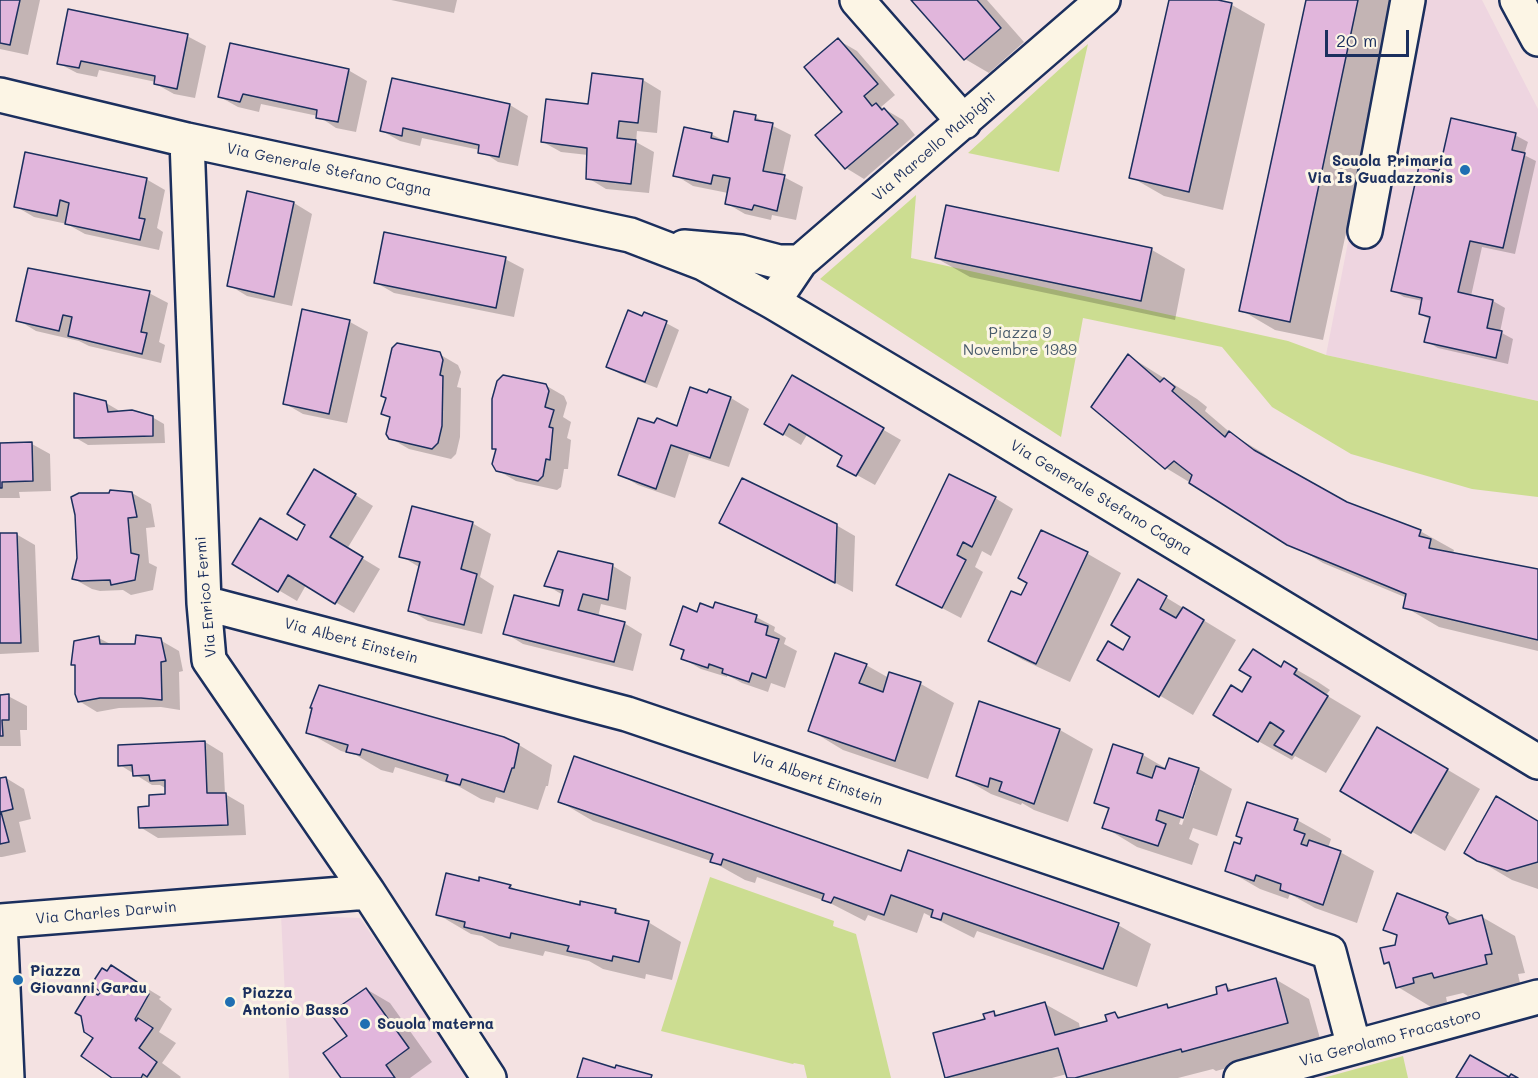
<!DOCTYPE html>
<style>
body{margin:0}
#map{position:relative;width:1538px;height:1078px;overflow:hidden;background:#f4e2e2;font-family:Mali,sans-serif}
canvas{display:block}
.scale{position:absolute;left:1325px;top:30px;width:84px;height:27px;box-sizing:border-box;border:3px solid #1b2f5e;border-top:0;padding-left:8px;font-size:18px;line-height:21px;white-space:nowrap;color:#1b2f5e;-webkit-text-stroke:4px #fcf5e5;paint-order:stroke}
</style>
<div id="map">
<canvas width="1538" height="1078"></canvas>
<div class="scale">20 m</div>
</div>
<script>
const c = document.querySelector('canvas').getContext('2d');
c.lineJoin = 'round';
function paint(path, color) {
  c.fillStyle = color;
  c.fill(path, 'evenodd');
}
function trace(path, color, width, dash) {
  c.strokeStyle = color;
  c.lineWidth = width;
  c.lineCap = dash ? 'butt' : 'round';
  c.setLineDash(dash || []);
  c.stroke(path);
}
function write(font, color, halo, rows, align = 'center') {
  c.font = font + ' Mali,sans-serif';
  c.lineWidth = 6;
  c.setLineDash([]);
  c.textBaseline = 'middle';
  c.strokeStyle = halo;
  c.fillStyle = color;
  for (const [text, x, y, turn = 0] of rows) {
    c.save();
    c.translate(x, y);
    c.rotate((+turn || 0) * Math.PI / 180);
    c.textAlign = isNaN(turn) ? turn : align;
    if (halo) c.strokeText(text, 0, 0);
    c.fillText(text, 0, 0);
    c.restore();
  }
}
paint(new Path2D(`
 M1427,0H1482L1538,109V401L1326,355L1350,232L1378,239Z
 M281,915L360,918L470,1078H289Z`), '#eed5e0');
paint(new Path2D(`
 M1088,44L1059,172L968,153L1075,55Z
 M916,195L911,258L1288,341L1326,355L1538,401V497L1472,489L1351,454L1272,407L1222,347L1083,318L1061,437L820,279Z
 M710,877L834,921L833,926L856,934L891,1078H807L804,1065L794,1063L793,1064L661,1031Z
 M1403,1056L1408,1078H1323Z`), '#ccdd91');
paint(new Path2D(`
 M0,0H40L28,55L0,49Z
 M391,0H457L454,13Z
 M913,0H987L1024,42L989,73L965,59Z
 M1171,0H1211L1232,5L1265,24L1223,210L1164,196L1131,177Z
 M1307,0H1396L1323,340L1275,330L1241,310Z
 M187,36L206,46L195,98L174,94L156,84V82L99,70L97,77L77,73L58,63Z
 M838,40L857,51L895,95L881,107L903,120L915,135L864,179L846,168Z
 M348,70L367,81L356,132L336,128L318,116L261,104L259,112L238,107L220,97Z
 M393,79L510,105L528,116L518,166L498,162L480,150L422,138L420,146L400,141L382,131Z
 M643,80L661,91L657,133L637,131L636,142L654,152L649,193L606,189L588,178V155L561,152L543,142L589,105Z
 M755,117L791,135L782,176L803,187L796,220L772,215L771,220L745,214L726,203L728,193L693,186L675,175L711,134L729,143Z
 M1515,135L1528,142L1524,155L1536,161L1515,254L1482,247L1471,296L1493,301L1505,308L1500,332L1513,339L1508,364L1438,348L1426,341L1431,320L1420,314L1423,301L1404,297L1392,290L1440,172Z
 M146,179L165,190L157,228L163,232L159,250L85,234L67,224L34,217L15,206Z
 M294,203L312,214L292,306L247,296L229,285Z
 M1152,250L1185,269L1175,320L970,277L936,258Z
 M505,259L524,269L514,317L394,293L375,282Z
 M149,293L168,303L159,342L165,345L161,363L89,346L79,341L36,331L18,320Z
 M303,311L350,322L368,332L347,423L303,414L284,403Z
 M643,318L666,323L679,330L657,388L620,374L608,367Z
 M439,354L458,365L461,372L457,387L461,388L460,437L456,454L451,459L409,449L390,438L391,418L383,413Z
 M1129,356L1197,399L1207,407L1205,411L1233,435L1263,453L1284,468L1346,503L1420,531L1454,550L1453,554L1538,570V651L1439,627L1405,607L1407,598L1323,563L1166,468L1093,407Z
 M792,377L901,440L875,485L839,465L844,455L808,433L801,445L766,424Z
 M545,385L564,396L567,403L563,417L571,422L567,438L571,440L568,469H564L561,487L557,490L516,481L497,470V450L493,448Z
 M710,391L731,398L749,409L729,467L689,454L675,498L638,485L619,474L678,428Z
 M106,403L118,410L119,413L152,417L164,424L165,443L88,445L76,438Z
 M32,444L50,454L51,491L19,492L20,498H0V445Z
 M333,481L373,506L347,549L380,569L354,613L306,585L297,601L234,564L297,541Z
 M132,493L151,504L155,527L146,528L149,563L157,567L153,590L131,595L123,590L100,591L92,589L74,579L111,495Z
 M995,498L1013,509L991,556L982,551L975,567L983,572L961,618L917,595Z
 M472,523L491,534L480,577L494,586L482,634L428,621L410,610L419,567L401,556Z
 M836,525L855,536L853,592L739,533Z
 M1042,532L1088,554L1121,573L1070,682L1023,660L990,641L1021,597L1029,583Z
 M16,534L35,545L39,652L0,654V535Z
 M559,553L613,566L631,577L626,610L601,604L598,617L624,623L642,634L633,671L523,644L505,633L560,608L563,595L546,585Z
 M1139,581L1236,640L1193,715L1099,660L1124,652L1132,636Z
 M714,609L756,617L775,627L774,631L786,638L784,644L797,651L785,688L771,683L768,692L742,683L727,675V677L701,669L682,658L685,652L672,644L698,614Z
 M99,638L112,645H136L160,640L179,651L183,671L179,672L180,710L161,707L119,708L97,712L79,701L77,667L72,664Z
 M1253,651L1282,667L1285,663L1318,682L1330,690L1326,695L1361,716L1326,773L1295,756L1292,760L1258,741L1243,694L1253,676Z
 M866,665L889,678L890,673L921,684L954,703L928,779L843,750L810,730Z
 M0,696H8L27,706V730H20L21,746H0Z
 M980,702L1060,730L1093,749L1068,822L1034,810L1022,803L1021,805L991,794L958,775Z
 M307,732L519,745L552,765L548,786H546L538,810L496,797L494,803L481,799L458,786L395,767L393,773L381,770L356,755L341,751Z
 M205,742L223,753L225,794L244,805L246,835L158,838L140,827L150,808L167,796V789L160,785H152L120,765Z
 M1114,746L1143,755L1167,769H1199L1232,789L1217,836L1193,828L1189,839L1199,844L1192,865L1137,847L1104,827L1109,810L1096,802ZM1192,785H1195L1182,825L1179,824Z
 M1411,748L1480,789L1445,851L1342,791Z
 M6,778L24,789L31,819L19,822L26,852L2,857H0V780Z
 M559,801L902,873L1118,925L1151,944L1137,987L977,931L974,938L924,913L917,933L868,915L865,921L828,902L757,877L755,883L745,880L711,861L593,821Z
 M1297,820L1331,839L1328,848L1340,852L1374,871L1357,923L1315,908L1290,894L1288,899L1260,889L1227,870L1241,845Z
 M1538,822V889L1512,880L1478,860Z
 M480,883L510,886L522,893L581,907L615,910L627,918L648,922L681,942L672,980L646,974L645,979L603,969L589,961L545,951L543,956L499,946L482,936L471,934L437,914Z
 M1447,914L1461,922L1482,917L1515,936L1525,973L1518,974L1520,983L1468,996L1463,993L1446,997L1447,1002L1431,1007L1398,987L1392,967L1386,963L1397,946L1398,937L1385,929Z
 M112,967L161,997L159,999L172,1009L159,1032L176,1043L162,1063L181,1077L180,1078H114L96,1038L99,997L103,991L108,973Z
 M1275,979L1309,999L1321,1042L1216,1071L1213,1069L1178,1078H1068L1067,1074L1052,1078H947L935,1035L986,1021L993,1013L1000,1016L1045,1004L1079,1023L1080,1029L1109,1022L1115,1014L1122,1018L1167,1006L1171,1008L1219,995L1226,986L1234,991Z
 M366,989L390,1003L432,1062L410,1078H343L349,1037Z`), '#0003');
const building = new Path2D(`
 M0,0H20L10,45L0,43Z
 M911,0H977L1001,28L964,60Z
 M1169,0H1218L1232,3L1189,192L1129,178Z
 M1306,0H1358L1290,322L1239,311Z
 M68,9L188,34L177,89L154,84L155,76L81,61L79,68L57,64Z
 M838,38L878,84L864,96L872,106L876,103L882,110L884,108L898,124L845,169L815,135L842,112L804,67Z
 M230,43L349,69L338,122L316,118L317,110L243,94L240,102L218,97Z
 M592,73L643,79L638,123L619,121L617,138L636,140L631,184L586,179L587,148L541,142L546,99L588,104Z
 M392,78L510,104L499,157L478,153L479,145L403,128L402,136L380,131Z
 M734,111L756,115L755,120L773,123L763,171L785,175L777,211L754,205L752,210L725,204L730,178L713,175L711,184L673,176L684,127L712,133L711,138L728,142Z
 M1451,118L1516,133L1512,150L1525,153L1503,248L1470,241L1458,292L1493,300L1487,328L1502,331L1496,358L1424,342L1430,317L1419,314L1422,298L1391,291L1419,166L1439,171Z
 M25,152L147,178L139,218L145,219L140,240L65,224L69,203L60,200L57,216L14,207Z
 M247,191L294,202L274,297L227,286Z
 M946,205L1152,248L1141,301L935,258Z
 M384,232L506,257L496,308L374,283Z
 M28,268L150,291L141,332L147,333L142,354L68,336L72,317L63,315L59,331L16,321Z
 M302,309L350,320L329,414L283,404Z
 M628,310L642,316L644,312L667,321L645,382L606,367Z
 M397,343L440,352L443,360L440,375L443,376L442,426L438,443L432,449L389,439L386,434L390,417L381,414L386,398L381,396L392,348Z
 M1128,354L1160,382L1164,378L1175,387L1172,391L1225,437L1229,431L1254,450L1347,502L1421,530L1419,536L1431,539L1429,548L1538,569V640L1403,608L1406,594L1287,545L1189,483L1192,475L1174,461L1165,469L1091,407Z
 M503,375L546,384L549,391L545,407L554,410L549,427L553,428L550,460L546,459L543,476L538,481L496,471L492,464L496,449H492V399L497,381Z
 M792,375L884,428L856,476L837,466L842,456L789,424L783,435L764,424Z
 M690,387L707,393L709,389L731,397L710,458L671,445L656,489L618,475L638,418L654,423L657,418L677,426Z
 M74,393L106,401L108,412L132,410L153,416V436L74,438Z
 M32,442L33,481L2,482V488H0V443Z
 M314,469L356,494L330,537L363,557L335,604L288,575L278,592L232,564L260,518L297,540L305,525L287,514Z
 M949,474L996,497L972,547L963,542L957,555L966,560L942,608L896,585Z
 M742,478L837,524L835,583L719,523Z
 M110,490L132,492L137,517L128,518L131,553L139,555L135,580L111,585L110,580L81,581L72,579L77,558L75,515L71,497L79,493H109Z
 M412,506L473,522L461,569L477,574L464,625L408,611L420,562L399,557Z
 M1041,530L1088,552L1036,664L988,641L1011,591L1021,595L1027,583L1018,578Z
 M0,533H17L21,643H0Z
 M558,551L613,564L608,600L583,594L578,610L625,622L614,662L503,634L514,595L559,606L563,590L544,586Z
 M1138,579L1167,596L1160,609L1176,618L1183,607L1204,620L1159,697L1097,660L1108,641L1123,650L1130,637L1111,625Z
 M715,602L757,615L755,622L768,626L766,635L779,639L766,678L752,673L749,682L722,673L723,669L709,664L708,668L681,659L684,650L670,645L683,606L697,612L700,603L713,608Z
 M136,635L161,638L166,661L161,662L162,700L141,698H100L78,702L75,694V665H71L74,641L99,636L100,644H135Z
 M1253,649L1281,667L1284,661L1297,669L1294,674L1328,696L1292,755L1274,745L1284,731L1270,722L1258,742L1213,715L1231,685L1242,692L1251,677L1239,670Z
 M835,653L867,664L859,683L883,692L889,672L921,682L895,761L808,731Z
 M319,685L504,737L519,744L514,768H512L504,792L462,779L460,785L446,781L448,775L362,749L360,755L346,752L348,745L306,733L312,708H310Z
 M9,694V720H2L3,736H0V695Z
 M979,701L1060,729L1034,804L999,791L1002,782L990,778L988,787L956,776Z
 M1377,727L1448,769L1411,833L1340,791Z
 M205,741L207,793H226L228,825L139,828L138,807L149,806V795L165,794V780L150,781L149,775L133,776L132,765L118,766V745Z
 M1113,744L1143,754L1137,773L1152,778L1156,766L1165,769L1169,758L1199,768L1183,818L1159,810L1156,820L1166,824L1158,846L1102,828L1109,808L1094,803Z
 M574,756L901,871L908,850L1119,923L1103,969L943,913L941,920L931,917L933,910L891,895L884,915L834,897L831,903L822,900L824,894L723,859L721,865L710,862L713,854L558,802Z
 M6,777L13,809L1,812L9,842L0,844V778Z
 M1496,796L1538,821V862L1507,871L1477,861L1464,853Z
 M1247,802L1298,819L1294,830L1305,834L1301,844L1307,846L1309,840L1341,851L1323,905L1280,890L1281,884L1256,875L1254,881L1225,871L1234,842L1240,844L1242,838L1236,836Z
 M446,873L479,881V877L511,885L509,888L580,905V901L616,909L615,913L649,921L639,962L613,956L612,961L567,951L569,946L511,933L510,938L464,927L465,922L436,915Z
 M1397,893L1448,913L1446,917L1449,924L1482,915L1492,954L1485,955L1487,964L1434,978L1432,973L1413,978L1414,983L1396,988L1389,962L1384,964L1380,948L1395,945L1397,935L1383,930Z
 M111,965L137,982L136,984L149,994L135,1019L136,1021L138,1018L153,1028L139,1048L157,1062L147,1077L143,1074L141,1078H112L81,1056L93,1038L84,1032L81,1016L75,1013L89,990L98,995L101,992L91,985L102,968L107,971Z
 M1276,978L1288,1023L1182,1052L1181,1049L1075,1078H1067L1058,1048L945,1078L933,1033L985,1019L983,1014L994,1011L995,1016L1045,1002L1055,1035L1107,1021L1105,1015L1115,1012L1118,1018L1167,1004L1168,1008L1217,994L1216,987L1226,984L1228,991Z
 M366,988L409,1048L386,1065L395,1078H341L323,1053L347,1036L330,1013Z
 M1470,1055L1509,1077L1511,1074L1518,1078H1456Z
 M583,1058L615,1068L616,1065L652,1075L651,1078H577Z`);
paint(building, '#e1b6dc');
trace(building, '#1b2f5e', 1.5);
const minor = new Path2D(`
 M857,0L964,122
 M1517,0L1538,39
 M0,95L187,140L630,235L703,263L773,302L985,428L1538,762
 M187,140L204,603L209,660L368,892L489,1078
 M1365,231L1408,0
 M684,247L741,252L779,262H800
 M773,302L800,262L1103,0
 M204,603L627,714L1329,952L1354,1047
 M0,921L368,892
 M0,921L7,1078
 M1241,1078L1538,997`);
trace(minor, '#1b2f5e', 38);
trace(minor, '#fcf5e5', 33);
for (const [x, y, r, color] of [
 [1465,170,6,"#1f6fb2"],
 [18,980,6,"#1f6fb2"],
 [230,1002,6,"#1f6fb2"],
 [365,1024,6,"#1f6fb2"]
]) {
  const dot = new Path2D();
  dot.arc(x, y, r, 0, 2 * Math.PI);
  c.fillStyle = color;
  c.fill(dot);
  trace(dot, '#fcf5e5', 2);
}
write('15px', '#1b2f5e', '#fcf5e5', [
 ["Via Marcello Malpighi",934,147,-41],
 ["Via Generale Stefano Cagna",329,170,12],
 ["Via Generale Stefano Cagna",1101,498,31],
 ["Via Enrico Fermi",206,597,-95],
 ["Via Albert Einstein",351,641,15],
 ["Via Albert Einstein",817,779,19],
 ["Via Charles Darwin",106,913,-5],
 ["Via Gerolamo Fracastoro",1390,1038,-15]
]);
write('bold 15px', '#1b2f5e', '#fcf5e5', [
 ["Scuola Primaria",1453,161,"right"],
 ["Via Is Guadazzonis",1453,178,"right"],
 ["Piazza",30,971],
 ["Giovanni Garau",30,988],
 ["Piazza",242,993],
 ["Antonio Basso",242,1010],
 ["Scuola materna",377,1024]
], 'left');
write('15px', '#475a6b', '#fcf5e5', [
 ["Piazza 9",1020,333],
 ["Novembre 1989",1020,350]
]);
</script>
